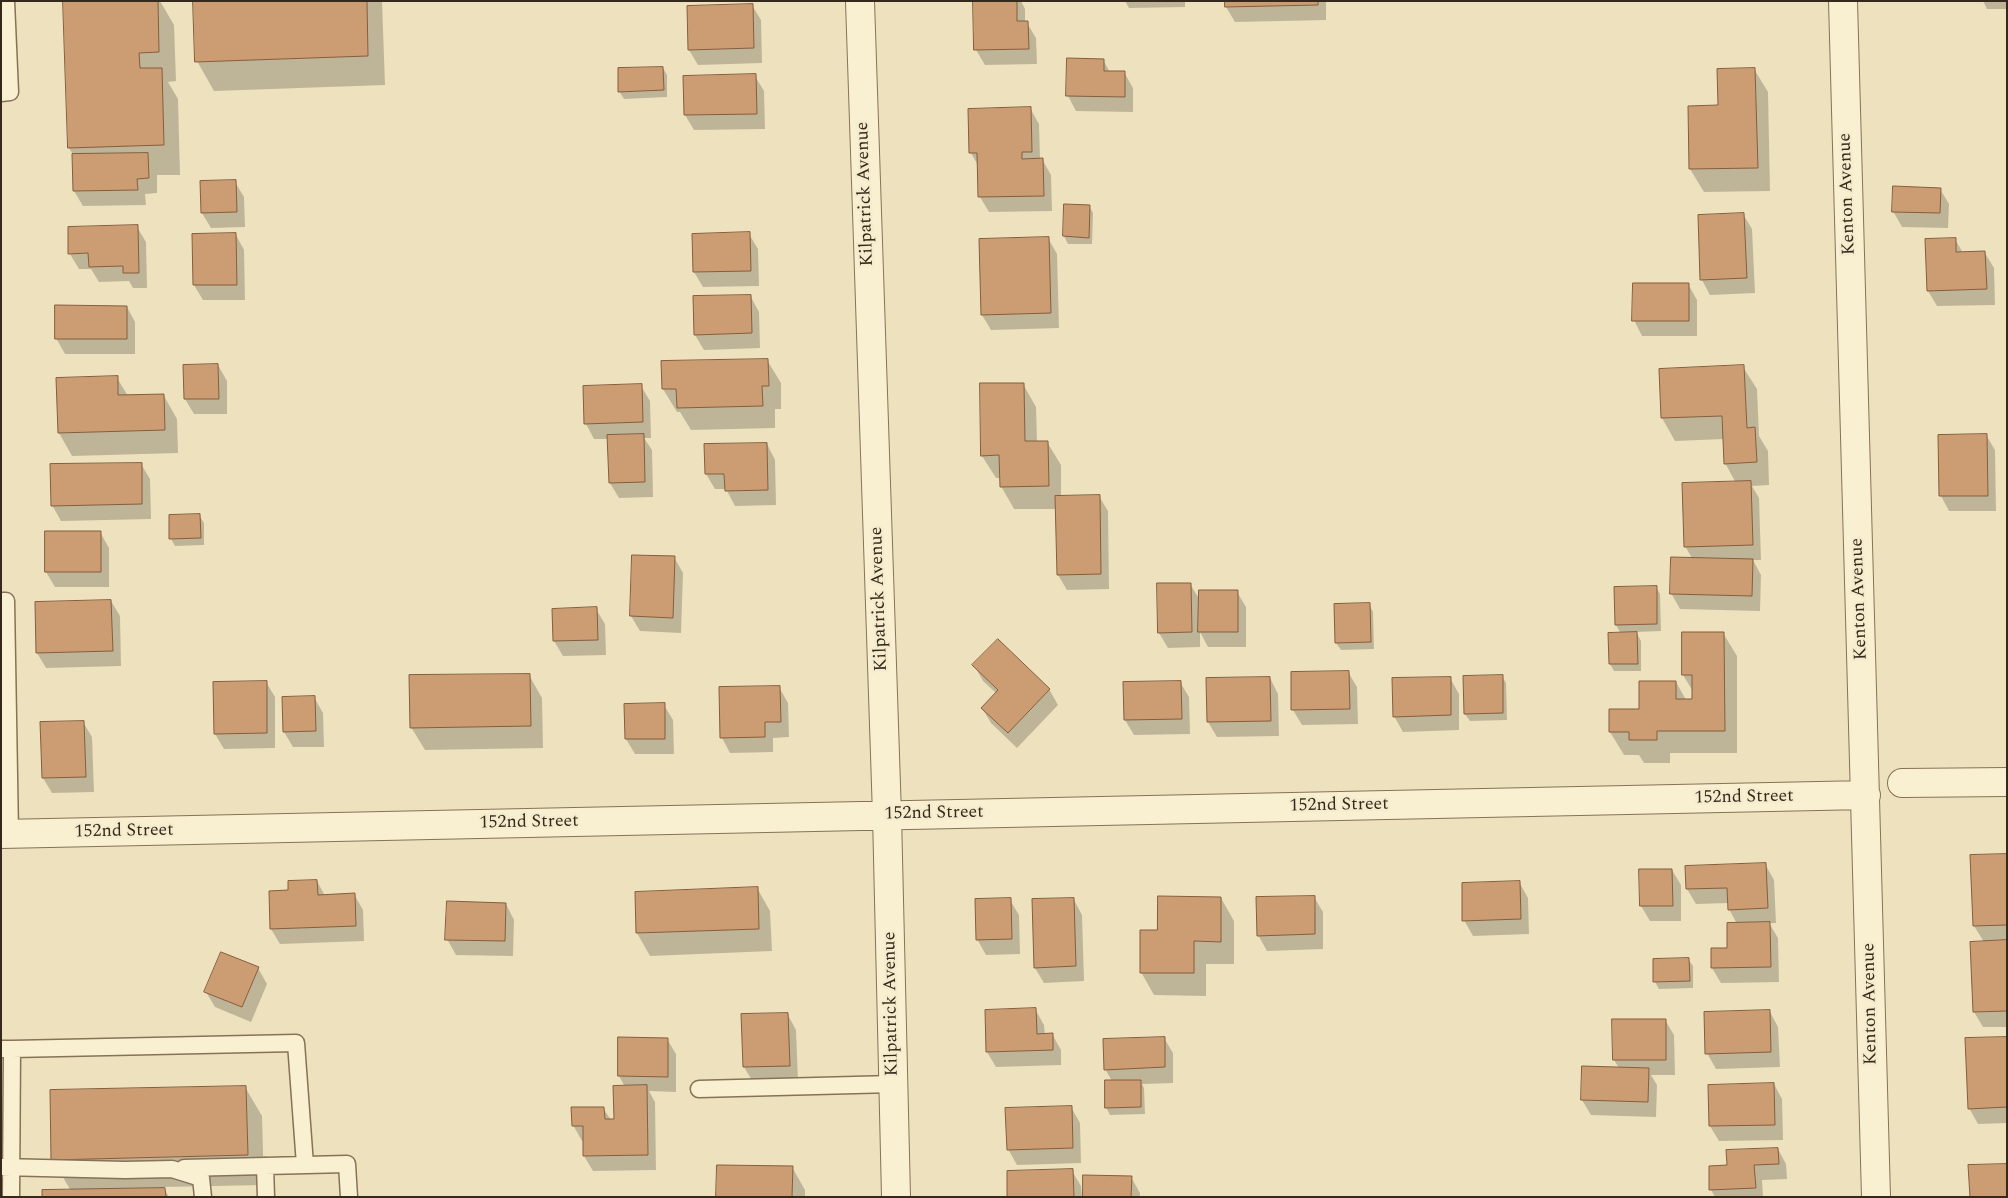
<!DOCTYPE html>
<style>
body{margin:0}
#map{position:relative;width:2008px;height:1198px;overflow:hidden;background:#eee2be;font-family:Spectral,serif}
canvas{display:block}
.frame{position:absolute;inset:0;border:2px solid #35291c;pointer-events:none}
</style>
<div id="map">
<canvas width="2008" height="1198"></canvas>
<div class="frame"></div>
</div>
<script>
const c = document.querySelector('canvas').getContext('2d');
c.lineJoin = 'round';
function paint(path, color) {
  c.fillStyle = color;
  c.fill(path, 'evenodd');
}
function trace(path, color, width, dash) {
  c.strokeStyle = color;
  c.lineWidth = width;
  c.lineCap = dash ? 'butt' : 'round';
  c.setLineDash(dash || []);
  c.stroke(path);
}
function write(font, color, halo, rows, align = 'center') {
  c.font = font + ' Spectral,serif';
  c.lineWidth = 5;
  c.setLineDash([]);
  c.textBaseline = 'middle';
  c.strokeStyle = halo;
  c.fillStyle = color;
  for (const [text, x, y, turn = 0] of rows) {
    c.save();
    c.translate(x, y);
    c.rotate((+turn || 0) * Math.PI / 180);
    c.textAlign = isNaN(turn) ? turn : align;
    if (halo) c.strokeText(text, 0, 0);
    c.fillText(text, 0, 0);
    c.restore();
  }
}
paint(new Path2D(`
 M65,1H160L174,25L176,81L168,82L178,99L180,175H157V193L145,194L146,205L83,206L74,191V156L69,148Z
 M195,1H382L385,85L214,91L197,61Z
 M975,1H1021L1025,9V23H1027L1036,38L1037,64L985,65L976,50Z
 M1125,1H1185V7L1129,8Z
 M1226,1H1326V20L1235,22L1226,7Z
 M1983,1H2007V9H1987Z
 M752,5L761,20L762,63L698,65L689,50Z
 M1103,60L1110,72H1124L1133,88V112L1076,111L1068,96Z
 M663,68L667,75V97L624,99L619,91Z
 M1754,69L1768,92L1770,191L1704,192L1690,169Z
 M755,76L764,91L765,129L694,130L685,115Z
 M1030,108L1039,124L1040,159H1042L1051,175L1052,211L989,212L980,197L979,167L971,153Z
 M235,182L244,197L245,227L211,228L202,213Z
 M1940,189L1949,204L1948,228L1902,227L1893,211Z
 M1065,205L1089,206L1093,213L1092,244H1068L1064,236Z
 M1743,214L1752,229L1755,293L1710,295L1702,280L1699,216Z
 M137,227L146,242L147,288H133L129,281L99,282L91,269H79L70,254Z
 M749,234L758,249L759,286L703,287L694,272Z
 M236,235L244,250L245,300H203L194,285Z
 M1048,238L1057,254L1059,328L991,330L982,315Z
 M1955,239L1963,253H1985L1994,268L1995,305L1937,306L1928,291Z
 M1688,284L1697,300V336H1642L1634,320Z
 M751,297L759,312L760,348L704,350L695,335Z
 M127,307L135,322V354H65L56,338Z
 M767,360L781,383V409H775V428L691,430L680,412H677L663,389Z
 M218,365L227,381V414H194L185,399Z
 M1743,367L1757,389L1759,436L1768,451L1769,485L1752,486L1759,498L1761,560H1753L1761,575L1760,611L1680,609L1671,593L1692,558L1685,546L1736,483L1725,463L1724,439L1675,441L1662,418Z
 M117,378L128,396H164L177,419L178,453L72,456L59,433Z
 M1023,384L1036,407L1037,442H1047L1061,465V497L1099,496L1108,511L1109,589L1067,590L1058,575L1057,509H1014L1001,486V478H996L982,456Z
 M641,386L650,401L651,438H644L652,450L653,497L619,498L610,483L609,439H594L586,424Z
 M1986,435L1995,450L1996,511H1949L1941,496Z
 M767,444L775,460L776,505L735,506L726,489H715L706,474Z
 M141,464L150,479L151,519L61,521L52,505Z
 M199,515L204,523V545L175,546L171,539Z
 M100,532L109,548V587H55L46,572Z
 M633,556L674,557L683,573L681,633L640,631L631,616Z
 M1190,584L1200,600L1237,592L1246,607V647H1208L1200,632V647L1168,648L1159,633Z
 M1656,587L1660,594L1661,631L1636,632L1641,641V671H1614L1610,664L1621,634L1616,625Z
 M111,601L120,616L121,666L46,668L37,653Z
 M1369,604L1373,612L1374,649L1341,650L1336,643Z
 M596,609L605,624L606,655L563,656L554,641V610Z
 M1723,633L1737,656V753H1670V763H1644L1639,755H1624L1610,732L1676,682L1686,700H1694V693L1683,675Z
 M974,665L1049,689L1058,705L1017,748L991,723L982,708L996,693L983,681Z
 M1348,672L1357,687L1358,724L1302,725L1293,710Z
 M529,675L542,698L543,748L425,750L411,727Z
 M1502,676L1506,683L1507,720L1470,721L1465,714Z
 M1270,678L1278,694L1279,736L1217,737L1208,722L1207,680Z
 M1450,678L1459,694V730L1403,732L1394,716Z
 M266,682L275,697V748L224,749L215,734Z
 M1180,682L1189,697L1190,734L1134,735L1125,720L1124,683Z
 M779,687L788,703L789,737L773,738V752L730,753L722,738L720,689Z
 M314,697L323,713L324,747H293L284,732Z
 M625,705H664L673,720L674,754H635L626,739Z
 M83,722L92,737L94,792L52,793L43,778Z
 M2007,855V1027H1983L1974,1012L1971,943L1984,942L1974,926Z
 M1765,864L1774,880L1776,923H1769L1778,938L1779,982L1721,983L1712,968V949H1728L1737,924L1729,909V903L1696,904L1687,889L1686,867Z
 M1641,870H1672L1681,885V921H1650L1641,906Z
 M317,881L325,896L354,894L363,910L364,941L280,944L271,929L289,892Z
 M1519,882L1528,898L1529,934L1473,936L1464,920Z
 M757,888L770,911L772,951L650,956L637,933L636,893Z
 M1314,897L1323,912V949L1267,951L1258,935Z
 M1221,898L1234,921V964H1206V996L1154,995L1141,972L1159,931Z
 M1010,900L1019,915L1020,954L986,955L977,939Z
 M1074,900L1082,915L1084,981L1044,983L1035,968Z
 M506,904L514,920L513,956L456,955L447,939Z
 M1688,959L1693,966V988L1659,989L1655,982Z
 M258,968L267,984L251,1022L215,1007L206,992Z
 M1035,1009L1044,1025L1045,1035L1052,1034L1061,1050V1065L996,1067L987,1052Z
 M1770,1012L1778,1027L1780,1067L1716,1069L1707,1053Z
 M788,1015L796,1030L798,1081L753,1082L744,1067L743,1016Z
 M1665,1020L1674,1035L1675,1075H1651L1657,1085L1656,1117L1591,1115L1582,1100L1583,1067L1619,1068L1614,1060Z
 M1164,1038L1173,1053V1083L1142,1084L1144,1088L1145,1114L1110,1115L1106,1107L1112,1081L1105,1069Z
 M2007,1038V1123L1978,1124L1969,1108Z
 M667,1039L676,1054V1092L649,1091L655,1102L656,1170L593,1171L584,1156V1141H582L573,1125L603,1108L611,1120H615L625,1087L619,1076Z
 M1774,1084L1782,1099L1783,1140L1719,1141L1710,1126Z
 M245,1087L262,1116L264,1185L163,1187L169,1197H43L71,1191L53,1160Z
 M1071,1107L1080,1123L1081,1163L1017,1165L1008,1149Z
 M1778,1149L1786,1164L1787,1179L1762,1180L1763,1197H1715L1711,1190L1710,1167L1728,1166Z
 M792,1167L805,1190V1197H718Z
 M1072,1171L1081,1186L1082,1197H1009Z
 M1131,1177L1140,1193V1197H1084Z`), '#0003');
const building = new Path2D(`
 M63,1H158L159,52L139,53L140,68H162L164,145L68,148Z
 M193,1H367L368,56L195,62Z
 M973,1H1017V21H1028L1029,49L974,50Z
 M1225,1H1318V5L1225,7Z
 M753,4L754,48L688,50L687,6Z
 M1067,58L1104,59V71H1125V97L1066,96Z
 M663,67L664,90L618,92V68Z
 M1755,68L1758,168L1689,169L1688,106L1718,105L1717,69Z
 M756,74L757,114L684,115L683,76Z
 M1031,107L1032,152H1022V159L1043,158L1044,196L978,197L977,153H969L968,109Z
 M148,153L149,178L137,179L138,190L73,191L72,154Z
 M236,180L237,212L201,213L200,181Z
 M1893,186L1941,188L1940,213L1892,212Z
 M1064,204L1090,205L1089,238L1063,236Z
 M1744,213L1747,278L1700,280L1698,215Z
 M138,225L139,273H123V266L89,267L88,253L68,254V227Z
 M750,232L751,271L693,272L692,234Z
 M236,233L237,285H193L192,234Z
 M1049,237L1051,313L981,315L979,239Z
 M1956,238V252L1985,251L1987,289L1927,291L1925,239Z
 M1633,283H1689V321H1632Z
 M751,295L752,333L694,335L693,296Z
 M55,305L127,306V339H55Z
 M768,359L769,386H762L763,406L677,408L676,389H662L661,361Z
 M218,364L219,399H184L183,365Z
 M1744,365L1747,428L1755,427L1757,462L1724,464L1722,416L1661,418L1659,369Z
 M118,376V395L164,394L165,430L58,433L56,378Z
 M980,383H1024L1025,441H1048L1049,486L1000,487L999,455L981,456Z
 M642,384L643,422L584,424L583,386Z
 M644,434L645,482L609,483L607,435Z
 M1987,434L1988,496H1939L1938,435Z
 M767,443L768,490L725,491L724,474H705L704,444Z
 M142,463V504L51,506L50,464Z
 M1751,481L1753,545L1684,547L1682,483Z
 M1100,495L1101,574L1057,575L1055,496Z
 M200,514L201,538L169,539V515Z
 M45,531H101V572H45Z
 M632,555L675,556L673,618L630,616Z
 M1671,557L1753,559L1752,596L1670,594Z
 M1157,583H1191L1192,632L1158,633Z
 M1657,586V624L1615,625L1614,587Z
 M1199,590H1238V632H1198Z
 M111,600L113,651L36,653L35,602Z
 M1370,603L1371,642L1335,643L1334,604Z
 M597,607L598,640L553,641L552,609Z
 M1637,632L1638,664H1609L1608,633Z
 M1682,632H1724L1725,731H1657V740H1629V732H1609V709H1639V681H1676V699H1692V675H1682Z
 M998,639L1050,689L1008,733L981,708L998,690L972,665Z
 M1349,671L1350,709L1291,710V672Z
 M530,674L531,726L410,728L409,675Z
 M1503,675V713L1464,714L1463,676Z
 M1270,677L1271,721L1207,722L1206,678Z
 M1451,677V715L1393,717L1392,678Z
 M267,681V733L214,734L213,682Z
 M1181,681L1182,719L1124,720L1123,682Z
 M780,686L781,722H765V737L720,738L719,687Z
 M315,696L316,731L283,732L282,697Z
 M665,703V739H625L624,704Z
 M84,721L86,777L42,778L40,722Z
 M2007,854V925L1973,926L1970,855Z
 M1766,863L1768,908L1728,910L1727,888L1686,889L1685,866Z
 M1639,869H1672L1673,906H1640Z
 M317,880L318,895L355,893L356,926L270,929L269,891L288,890V881Z
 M1520,881L1521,919L1462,921V883Z
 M758,887L759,929L636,933L635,892Z
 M1158,896L1221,897V942L1194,941V973H1140V930H1157Z
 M1315,896V934L1257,936L1256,897Z
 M1011,898L1012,939L976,940L975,899Z
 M1074,898L1076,966L1034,968L1032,899Z
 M447,901L506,903L505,941L445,940Z
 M1770,922L1771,967L1711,968V948H1727V923Z
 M2007,940V1011L1973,1012L1970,942Z
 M221,952L259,967L242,1007L204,992Z
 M1689,958L1690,981L1653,982V959Z
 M1036,1008L1037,1034L1053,1033V1050L986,1052L985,1010Z
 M1770,1010L1771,1052L1705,1054L1704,1012Z
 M788,1013L790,1066L743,1067L741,1014Z
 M1612,1019H1666V1060H1613Z
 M618,1037L668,1038V1077L618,1076Z
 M1165,1037V1067L1104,1070L1103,1039Z
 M2007,1037V1107L1968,1109L1965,1038Z
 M1582,1066L1649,1068L1648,1102L1581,1100Z
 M1105,1080H1141V1107L1105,1108Z
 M1774,1083L1775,1125L1709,1126L1708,1085Z
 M647,1085L648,1155L583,1156V1126H572L571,1107H604L605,1119H614L613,1086Z
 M246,1086L248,1155L51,1160L50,1090Z
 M1072,1106L1073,1148L1007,1150L1005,1108Z
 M1778,1148L1779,1164L1754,1165L1756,1188L1709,1190V1166L1727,1165L1726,1150Z
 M2007,1164V1197H1970L1968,1165Z
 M717,1165L793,1166L792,1197H716Z
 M1073,1169L1074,1197H1007V1171Z
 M1083,1175L1132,1176L1131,1197H1083Z
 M165,1188L166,1197H42V1190Z`);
paint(building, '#cc9d73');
trace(building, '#855d3d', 1);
const lane = new Path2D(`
 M1,93L10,92L6,1
 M1,601H6L10,834
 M2,1049H12L11,1197
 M12,1049L296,1043L305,1165
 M699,1089L894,1084
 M265,1166L266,1197
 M1,1167L125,1170L172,1169L201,1178L203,1197
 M184,1168L347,1164L349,1197`);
const street = new Path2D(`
 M860,1L887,815L896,1197
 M1843,1L1876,1197
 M1902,783L2007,782
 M1,834L1866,795`);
trace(lane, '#867257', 19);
trace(street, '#867257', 30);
trace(lane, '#f9efd1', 16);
trace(street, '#f9efd1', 28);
write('18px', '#35291c', '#f5eccd', [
 ["Kilpatrick Avenue",866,194,-92],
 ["Kenton Avenue",1848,194,-92],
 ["Kilpatrick Avenue",880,599,-92],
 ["Kenton Avenue",1860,599,-92],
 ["152nd Street",1744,798,-1],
 ["152nd Street",1339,806,-1],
 ["152nd Street",934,814,-1],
 ["152nd Street",529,823,-1],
 ["152nd Street",124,832,-1],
 ["Kilpatrick Avenue",892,1004,-91],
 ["Kenton Avenue",1871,1004,-91]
]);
</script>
